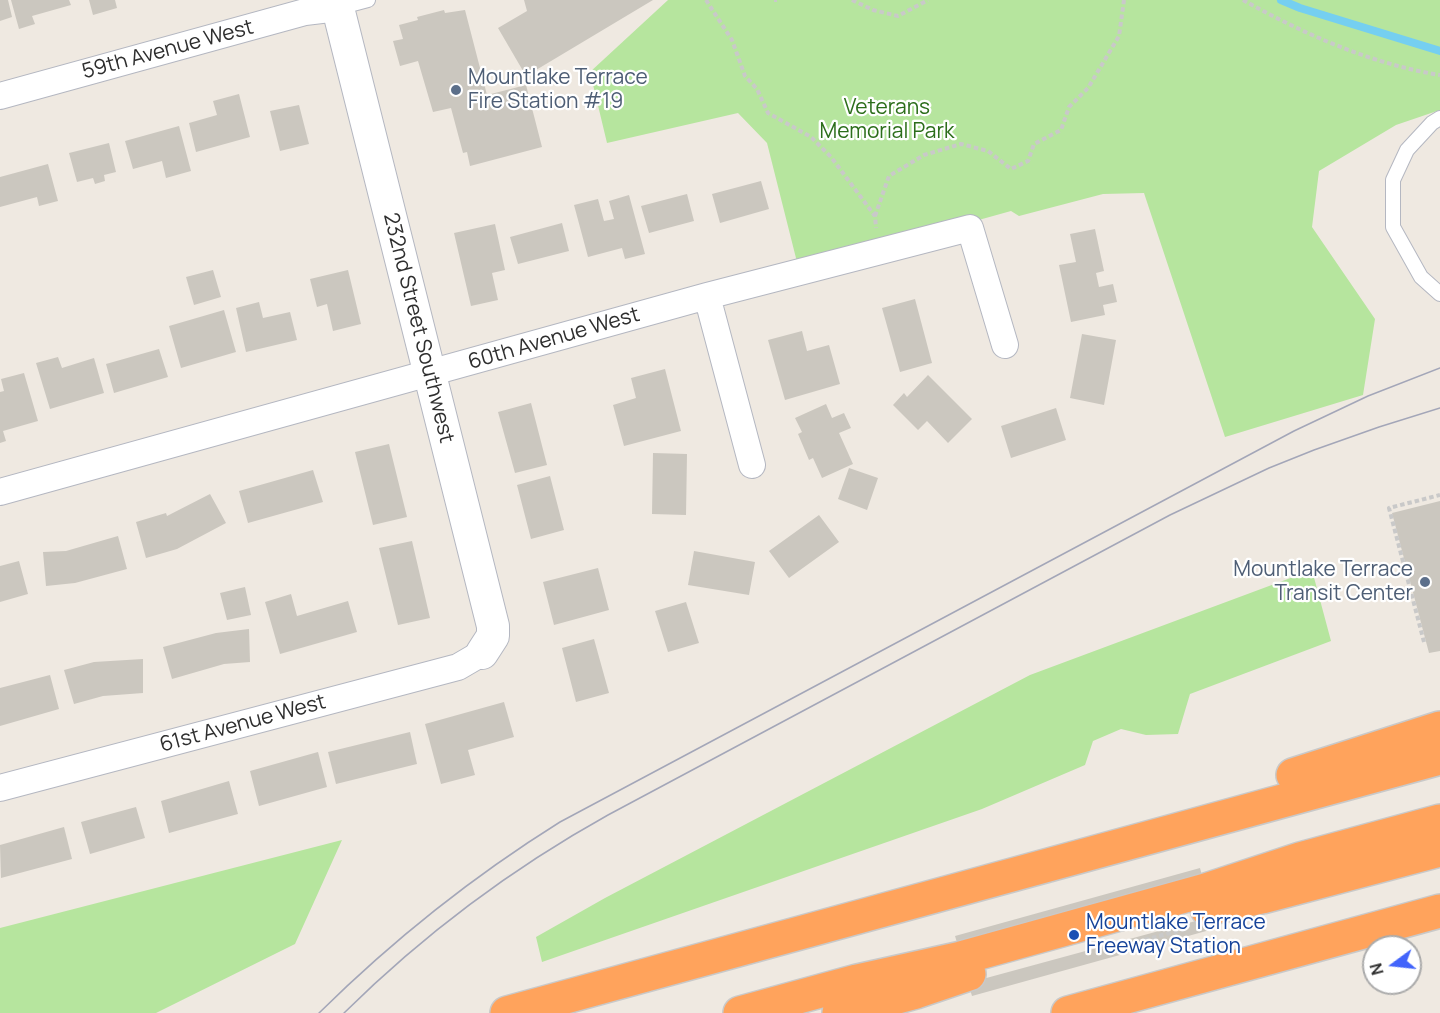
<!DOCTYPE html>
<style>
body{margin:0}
#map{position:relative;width:1440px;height:1013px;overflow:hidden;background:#efe9e1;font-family:Manrope,sans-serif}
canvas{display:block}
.north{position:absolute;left:1362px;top:935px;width:60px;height:60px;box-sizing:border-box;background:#fff;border:2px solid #ababab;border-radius:50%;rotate:255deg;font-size:16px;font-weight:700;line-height:24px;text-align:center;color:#2e2e2e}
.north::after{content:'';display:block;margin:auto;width:21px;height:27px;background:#4264fb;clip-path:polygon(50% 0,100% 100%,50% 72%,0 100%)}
</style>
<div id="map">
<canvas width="1440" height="1013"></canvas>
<div class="north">N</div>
</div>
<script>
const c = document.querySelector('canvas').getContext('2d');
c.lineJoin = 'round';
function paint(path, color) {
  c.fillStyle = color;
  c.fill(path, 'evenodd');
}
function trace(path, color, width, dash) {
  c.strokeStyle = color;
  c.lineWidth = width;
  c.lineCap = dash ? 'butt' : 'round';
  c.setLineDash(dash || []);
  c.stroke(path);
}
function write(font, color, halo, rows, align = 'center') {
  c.font = font + ' Manrope,sans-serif';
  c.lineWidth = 4.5;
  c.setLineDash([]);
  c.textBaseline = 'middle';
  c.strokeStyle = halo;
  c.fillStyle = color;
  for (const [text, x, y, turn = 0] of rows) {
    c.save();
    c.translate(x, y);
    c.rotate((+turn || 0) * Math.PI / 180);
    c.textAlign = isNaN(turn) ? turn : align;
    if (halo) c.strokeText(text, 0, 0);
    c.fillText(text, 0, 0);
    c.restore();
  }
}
paint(new Path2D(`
 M668,0H1440V110L1396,125L1319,171L1312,227L1375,319L1363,395L1225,437L1144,193L1103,194L1019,216L1011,211L799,270L767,143L738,113L607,143L590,72Z
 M1312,570L1331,641L1190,694L1178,734L1146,735L1121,729L1093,741L1085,765L982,809L542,962L536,937L605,898L1030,675Z
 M342,840L295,944L156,1013H0V928Z`), '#b6e59e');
trace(new Path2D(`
 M1281,0L1300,8L1440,51`), '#75cff0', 8);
paint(new Path2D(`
 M0,0H8L12,17L0,21Z
 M11,0H69L71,5L32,16L35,24L19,29Z
 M89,0H115L117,8L93,15Z
 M524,0H653L526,76L498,28L527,11Z
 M444,10L445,13L465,10L487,95L526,85L542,147L470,166L467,152L463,153L451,108L433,112L418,61L400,66L393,41L403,39L399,25L418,20L417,17Z
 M239,94L250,137L196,152L189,123L217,115L213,101Z
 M299,105L309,144L280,151L270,111Z
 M179,126L191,171L166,178L162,161L133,169L125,141Z
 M109,143L116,172L104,175L105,181L95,184L93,178L77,182L69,153Z
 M48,164L58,201L39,206L37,197L0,207V177Z
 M761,181L769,209L720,223L712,194Z
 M687,194L694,221L649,233L641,206Z
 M629,195L645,254L625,259L622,248L588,257L574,205L598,199L604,221L614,219L609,201Z
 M562,223L569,251L518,264L510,237Z
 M495,224L505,270L492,273L498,300L471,306L454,233Z
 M1095,229L1104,271L1096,273L1099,287L1113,284L1117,302L1103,305L1105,315L1071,322L1059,265L1076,262L1070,234Z
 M213,270L221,297L194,305L186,277Z
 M348,270L361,324L333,331L327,304L317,307L310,279Z
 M915,299L932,363L900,372L882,308Z
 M259,302L263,318L290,312L297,340L246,352L236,308Z
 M224,310L236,352L181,368L169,326Z
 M802,331L807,351L829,345L840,384L785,400L768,340Z
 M1082,334L1116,340L1104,405L1070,398Z
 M159,349L168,377L114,393L106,364Z
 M58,357L62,368L94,358L104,393L50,409L36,363Z
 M665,369L681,431L624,446L613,405L636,398L631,378Z
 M24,373L38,421L3,431L6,441L0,443V392L4,391L1,379Z
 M928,375L972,419L948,443L927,421L918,430L893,405L904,393L907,397Z
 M531,403L547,465L515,473L498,412Z
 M826,404L832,418L844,413L851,428L839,433L853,464L822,478L813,458L809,460L798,434L802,432L795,418Z
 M1056,408L1066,440L1011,458L1001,426Z
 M389,444L407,517L373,525L355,452Z
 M653,453L687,454L686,515L652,514Z
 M849,468L878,478L867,510L838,499Z
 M313,470L323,502L248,523L239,491Z
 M550,476L564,530L531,539L517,485Z
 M210,494L226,523L177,549L146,558L136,522L166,513L167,516Z
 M1440,501V651L1429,653L1392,513Z
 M819,515L839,542L789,578L769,551Z
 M118,536L127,569L75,583L46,586L43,552L66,551Z
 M412,541L430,618L398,625L379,548Z
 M694,551L755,562L749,595L688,585Z
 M19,561L28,594L0,602V566Z
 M598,568L609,610L554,625L543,582Z
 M245,587L251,615L227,620L220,593Z
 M291,594L297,616L348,601L357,632L280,654L265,602Z
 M686,602L699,643L668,652L655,611Z
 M249,629L250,662L224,664L172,679L163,647L216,633Z
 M594,639L609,693L576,702L562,648Z
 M143,659V693L103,696L74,704L64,670L94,662Z
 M50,675L59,709L0,726V688Z
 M504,702L514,737L468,750L475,775L441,784L425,724Z
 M410,732L417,764L336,784L328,752Z
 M318,752L327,787L259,806L250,771Z
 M229,781L238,814L169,833L161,801Z
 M136,807L145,838L90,854L81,822Z
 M64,827L72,859L1,878L0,845Z
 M1200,868L1204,883L959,949L955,936Z
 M1214,916L1217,928L972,996L968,983Z`), '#cbc7bf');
const service = new Path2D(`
 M338,8L368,0
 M1440,118L1432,123L1407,150L1393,180V227L1421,277L1440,294`);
const minor = new Path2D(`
 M0,96L305,12L338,8
 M707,296L752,465
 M0,492L707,296L970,228L1005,345
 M0,788L458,667L482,653`);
const tertiary = new Path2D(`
 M336,0L493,626V636L482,653`);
const motorway = new Path2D(`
 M1293,775L1440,728
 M1207,909L1262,897L1440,850
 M507,1013L1440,758
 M740,1013L857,981L961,958L1206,890L1300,859L1440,821
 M839,1013L916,992L969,974
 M1068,1013L1440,911`);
trace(service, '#b4b7c1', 16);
trace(minor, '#b4b7c1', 28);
trace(tertiary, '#b4b7c1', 34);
trace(motorway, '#c9c9c9', 36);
trace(new Path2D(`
 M706,0L732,40L745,76L757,89L768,113L811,137L831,157L875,216L876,228
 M774,0H777
 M852,0L873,10L898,16L928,0
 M1243,0C1304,34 1371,64 1440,75
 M875,216L889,176L924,155L961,144L988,151L1011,169L1028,161L1034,144L1061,130L1069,107L1088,88L1119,36L1124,0
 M1424,642L1389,508L1440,495
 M1123,946L1188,928`), '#c9c9c9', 4, [4.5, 3]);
trace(service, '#fff', 14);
trace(minor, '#fff', 26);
trace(tertiary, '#fff', 32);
trace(motorway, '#ffa35c', 33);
trace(new Path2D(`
 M319,1013C393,940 472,877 560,822L1294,431L1368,396L1440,368
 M344,1013C424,934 509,870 608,815L1170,515L1269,468L1314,450L1379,427L1440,408`), '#a3a6b8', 1.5);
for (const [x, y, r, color] of [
 [456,90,6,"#5c6f8a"],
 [1425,582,6,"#5c6f8a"],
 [1074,935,6,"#1a4fb4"]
]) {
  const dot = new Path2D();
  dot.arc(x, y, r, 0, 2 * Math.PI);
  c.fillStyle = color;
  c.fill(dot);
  trace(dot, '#fff', 2);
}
write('21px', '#2e2e2e', '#fff', [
 ["59th Avenue West",168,50,-15],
 ["232nd Street Southwest",418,328,76],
 ["60th Avenue West",554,339,-16],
 ["61st Avenue West",243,724,-15]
]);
write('21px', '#4e5e75', '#fff', [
 ["Mountlake Terrace",468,78],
 ["Fire Station #19",468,102],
 ["Mountlake Terrace",1413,570,"right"],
 ["Transit Center",1413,594,"right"]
], 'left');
write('21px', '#2c6e1b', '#fff', [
 ["Veterans",887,108],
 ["Memorial Park",887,132]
]);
write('21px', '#164399', '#fff', [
 ["Mountlake Terrace",1086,923],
 ["Freeway Station",1086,947]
], 'left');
</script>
